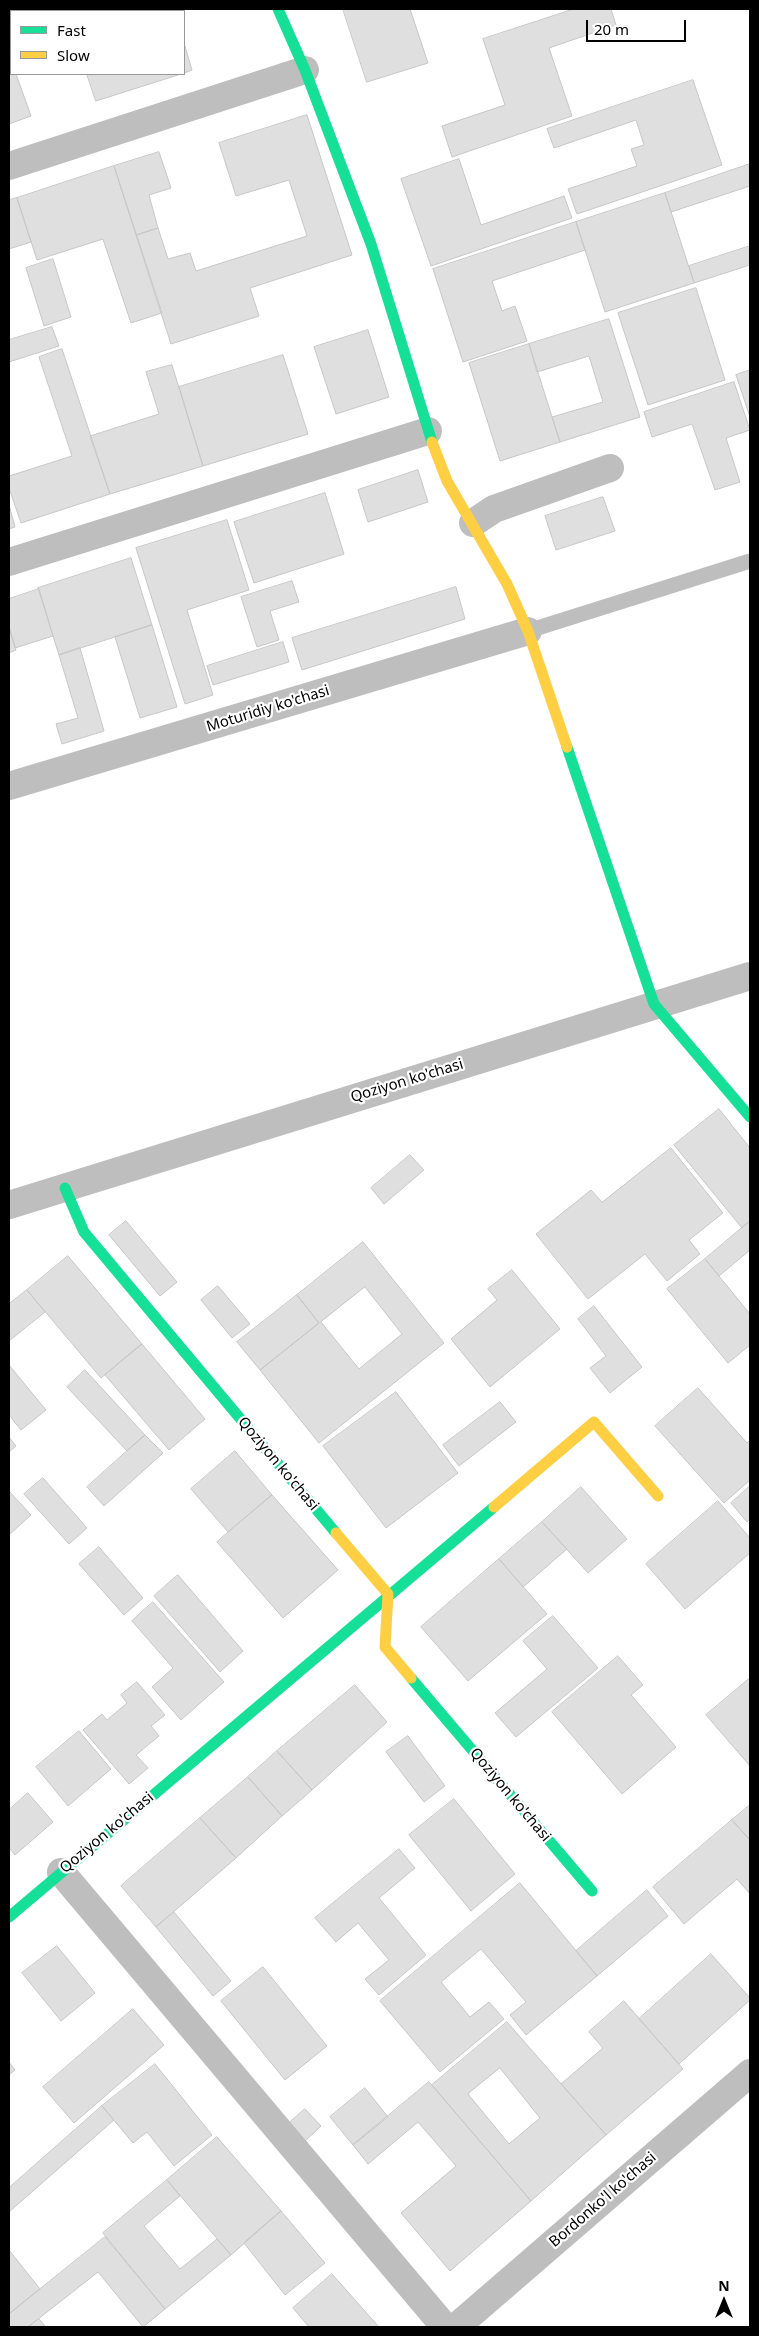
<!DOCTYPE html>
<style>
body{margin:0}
#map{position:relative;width:759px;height:2336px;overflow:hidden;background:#fff;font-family:"Noto Sans",sans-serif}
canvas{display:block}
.frame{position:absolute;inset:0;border:10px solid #000;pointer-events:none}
.legend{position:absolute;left:10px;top:10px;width:175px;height:65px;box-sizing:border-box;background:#fff;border:1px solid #999;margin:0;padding:6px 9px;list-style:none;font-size:15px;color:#000}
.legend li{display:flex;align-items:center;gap:10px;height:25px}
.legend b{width:25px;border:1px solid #999}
.north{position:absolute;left:699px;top:2276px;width:50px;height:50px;-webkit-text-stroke:4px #fff;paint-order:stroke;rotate:0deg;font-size:14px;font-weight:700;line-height:20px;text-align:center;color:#000}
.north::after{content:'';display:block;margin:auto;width:18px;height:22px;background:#000;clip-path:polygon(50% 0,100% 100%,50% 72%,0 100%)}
.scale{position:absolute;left:586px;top:20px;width:100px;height:22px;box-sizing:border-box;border:2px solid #000;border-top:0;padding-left:6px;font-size:15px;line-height:18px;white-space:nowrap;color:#000;-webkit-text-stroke:4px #fff;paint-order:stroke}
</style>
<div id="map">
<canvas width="759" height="2336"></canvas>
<div class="frame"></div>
<ul class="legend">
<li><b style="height:6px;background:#16e098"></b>Fast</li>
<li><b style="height:6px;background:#ffcf43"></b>Slow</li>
</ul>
<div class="north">N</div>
<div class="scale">20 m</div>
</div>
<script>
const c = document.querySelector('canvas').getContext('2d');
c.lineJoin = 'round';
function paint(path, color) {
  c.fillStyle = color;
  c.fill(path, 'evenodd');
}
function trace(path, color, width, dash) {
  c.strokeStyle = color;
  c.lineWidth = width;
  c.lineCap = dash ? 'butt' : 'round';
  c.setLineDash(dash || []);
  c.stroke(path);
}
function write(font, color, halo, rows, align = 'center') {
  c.font = font + ' "Noto Sans",sans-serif';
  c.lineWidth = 4.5;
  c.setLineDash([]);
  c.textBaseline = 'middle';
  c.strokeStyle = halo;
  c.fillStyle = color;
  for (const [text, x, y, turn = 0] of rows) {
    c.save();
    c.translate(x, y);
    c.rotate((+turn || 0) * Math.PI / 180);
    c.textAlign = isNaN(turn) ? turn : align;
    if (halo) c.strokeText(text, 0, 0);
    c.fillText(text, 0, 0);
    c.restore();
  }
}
const building = new Path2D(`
 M67,9H95V11H68Z
 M95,9H121L113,11H95Z
 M121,9H173L174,11H118Z
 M343,9H410L428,63L367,82Z
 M574,9H611L616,25L549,48L572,116L452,157L442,126L505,105L483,39Z
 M184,43L192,70L184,73Z
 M11,66V74H16L31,116L9,124V67Z
 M87,74H181L96,101Z
 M693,80L722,165L577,214L568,189L637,166L631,149L644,145L636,120L554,148L547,129Z
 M307,115L352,255L250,288L259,316L171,344L136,235L158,228L168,259L190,253L196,271L307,236L289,180L236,196L219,143Z
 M159,152L171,188L149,195L158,228L136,235L114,166Z
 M459,159L481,225L564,196L572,218L431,266L401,179Z
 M750,164V186L671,212L665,193Z
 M114,166L162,313L131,323L103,239L37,260L17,198Z
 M665,193L694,283L605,312L576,222Z
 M17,198L31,242L9,249V200Z
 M576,222L585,250L492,281L502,311L515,306L527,341L463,362L433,269Z
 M750,246V265L694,283L689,266Z
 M53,259L71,317L44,326L26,268Z
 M696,288L725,380L648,405L618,313Z
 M609,319L640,417L560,442L552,417L603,402L589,356L537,372L529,344Z
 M52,327L59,346L9,362V340Z
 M368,330L389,397L336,414L314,347Z
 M529,344L560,442L500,461L469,363Z
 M62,349L110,494L21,523L9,488V476L72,456L39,357Z
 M283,355L308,434L203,466L179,387Z
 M172,365L203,466L110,494L90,436L159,414L146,372Z
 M750,370V417L736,375Z
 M734,382L750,430L726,438L740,482L715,490L692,424L652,437L644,412Z
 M418,470L428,502L368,522L358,490Z
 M325,493L344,554L254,583L234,522Z
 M603,497L615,531L556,550L545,516Z
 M9,505L15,527L9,529Z
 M227,520L249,590L187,610L213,695L185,704L136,548Z
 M131,558L152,625L59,655L38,588Z
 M292,581L299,602L270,611L279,640L257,647L241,597Z
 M456,587L465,619L302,670L292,638Z
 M39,589L53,636L15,648L9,627V599Z
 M152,625L177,707L140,718L115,637Z
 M9,627L16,650L9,653Z
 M283,642L289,662L213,685L207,666Z
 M80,648L104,731L62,744L56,724L78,718L59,655Z
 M719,1109L750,1148V1221L742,1228L674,1145Z
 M671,1148L723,1213L689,1240L700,1254L667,1281L645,1254L588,1299L536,1234L591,1190L602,1202Z
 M410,1155L424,1170L384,1204L371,1188Z
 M126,1221L177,1282L160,1296L109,1235Z
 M750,1221V1250L719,1276L705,1259Z
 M363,1242L444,1343L319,1443L260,1370L319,1323L297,1295ZM365,1287L402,1334L359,1369L321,1322Z
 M68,1256L142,1344L101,1378L27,1290Z
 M705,1259L750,1314V1345L728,1363L667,1289Z
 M512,1270L560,1329L490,1387L451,1339L497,1300L488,1289Z
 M218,1286L250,1324L232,1338L201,1300Z
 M27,1290L45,1312L9,1341V1304Z
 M297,1295L319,1323L260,1370L237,1342Z
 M594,1306L642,1367L610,1393L590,1368L606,1356L578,1319Z
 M142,1344L205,1419L169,1450L105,1375Z
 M9,1365L46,1410L21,1430L9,1415Z
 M85,1370L145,1435L127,1451L67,1387Z
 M698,1388L747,1443L750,1440V1480L724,1503L655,1426Z
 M396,1392L458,1473L386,1528L323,1446Z
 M500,1402L516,1422L459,1466L443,1445Z
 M145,1435L163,1453L104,1506L87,1487Z
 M9,1437L16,1446L9,1452Z
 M235,1451L272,1495L228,1532L191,1489Z
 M43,1478L87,1528L69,1544L24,1494Z
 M750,1486V1519L747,1522L731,1503Z
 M581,1487L627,1539L588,1573L542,1522Z
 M9,1491L31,1515L9,1535Z
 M272,1495L338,1570L283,1618L217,1542Z
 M718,1501L750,1538V1553L685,1609L646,1564Z
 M542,1522L567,1549L523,1587L499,1559Z
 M99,1547L143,1598L124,1615L79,1564Z
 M499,1559L547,1614L468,1681L421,1627Z
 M178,1575L243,1651L220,1672L154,1596Z
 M153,1602L224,1682L181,1720L152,1687L173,1668L132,1621Z
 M553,1616L598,1668L516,1737L495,1713L547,1669L523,1641Z
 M618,1656L643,1685L631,1695L676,1747L622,1794L552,1712Z
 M750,1678V1766L706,1715Z
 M137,1682L165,1715L151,1726L159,1736L136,1755L148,1768L129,1784L83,1730L102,1714L107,1720L127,1703L121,1695Z
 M355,1685L387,1722L312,1790L277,1751Z
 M79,1731L111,1769L68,1806L36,1767Z
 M408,1736L445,1786L424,1802L386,1752Z
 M277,1751L312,1790L282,1816L248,1777Z
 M248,1777L282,1816L236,1858L200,1818Z
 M28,1793L53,1822L15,1855L9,1848V1810Z
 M454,1799L515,1874L471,1911L409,1835Z
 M750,1805V1840L732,1820Z
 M200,1818L236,1858L156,1927L121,1886Z
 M732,1820L750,1840V1894L737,1879L684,1924L653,1887Z
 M399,1849L415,1868L379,1898L426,1955L379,1995L365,1979L389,1960L358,1923L336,1942L315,1918Z
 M520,1883L597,1976L526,2035L510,2015L526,2002L481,1949L441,1982L470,2017L489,2002L504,2019L440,2072L380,2001Z
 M647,1890L668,1916L597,1976L576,1951Z
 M174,1912L231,1981L213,1996L156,1927Z
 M57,1946L95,1993L61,2021L22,1973Z
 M711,1954L750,1998V2000L679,2064L639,2019Z
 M263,1967L327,2046L285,2080L221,2001Z
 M624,2001L683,2069L606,2135L561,2084L603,2048L589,2032Z
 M133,2009L164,2045L74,2123L43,2087Z
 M507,2022L606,2135L531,2201L432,2085ZM500,2068L540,2118L509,2144L468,2094Z
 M9,2062L15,2070L9,2075Z
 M155,2064L212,2135L174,2166L147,2132L133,2143L102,2106Z
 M429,2082L531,2201L450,2271L401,2213L456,2166L418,2122L368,2164L353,2145Z
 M365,2088L388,2117L353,2145L330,2117Z
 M102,2106L114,2120L9,2212V2188Z
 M305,2109L321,2126L304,2142L288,2124Z
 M217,2137L281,2211L231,2255L167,2180Z
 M167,2180L180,2196L144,2226L180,2269L217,2239L231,2255L165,2309L103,2233Z
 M281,2211L325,2263L285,2295L244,2243Z
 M105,2237L165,2309L143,2327L98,2272L28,2327H9V2314Z
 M9,2250L40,2289L9,2314Z
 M332,2274L379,2327H309L293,2308Z
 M39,2319L46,2327H28Z`);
paint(building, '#dfdfdf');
trace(building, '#c7c7c7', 1);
trace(new Path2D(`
 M528,631L750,561`), '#bebebe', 15);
trace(new Path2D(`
 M9,166L305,70
 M473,523L494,509L610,468
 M9,562L428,431
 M9,786L528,631
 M9,1205L750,976
 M61,1872L445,2327
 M456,2327L750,2073`), '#bebebe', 28);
trace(new Path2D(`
 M278,9L305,70L371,244L432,442
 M567,747L654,1004L750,1117
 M65,1188L84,1232L336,1533
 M411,1678L592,1891
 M9,1917L494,1507`), '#16e098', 11);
trace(new Path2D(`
 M432,442L447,481L507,584L528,631L567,747
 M494,1507L594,1422L658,1496
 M336,1533L388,1594L385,1647L411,1678`), '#ffcf43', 11);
write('15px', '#000', '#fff', [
 ["Moturidiy ko'chasi",268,709,-17],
 ["Qoziyon ko'chasi",407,1081,-17],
 ["Qoziyon ko'chasi",278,1464,50],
 ["Qoziyon ko'chasi",510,1795,50],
 ["Qoziyon ko'chasi",107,1833,-40],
 ["Bordonko'l ko'chasi",603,2200,-41]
]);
</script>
